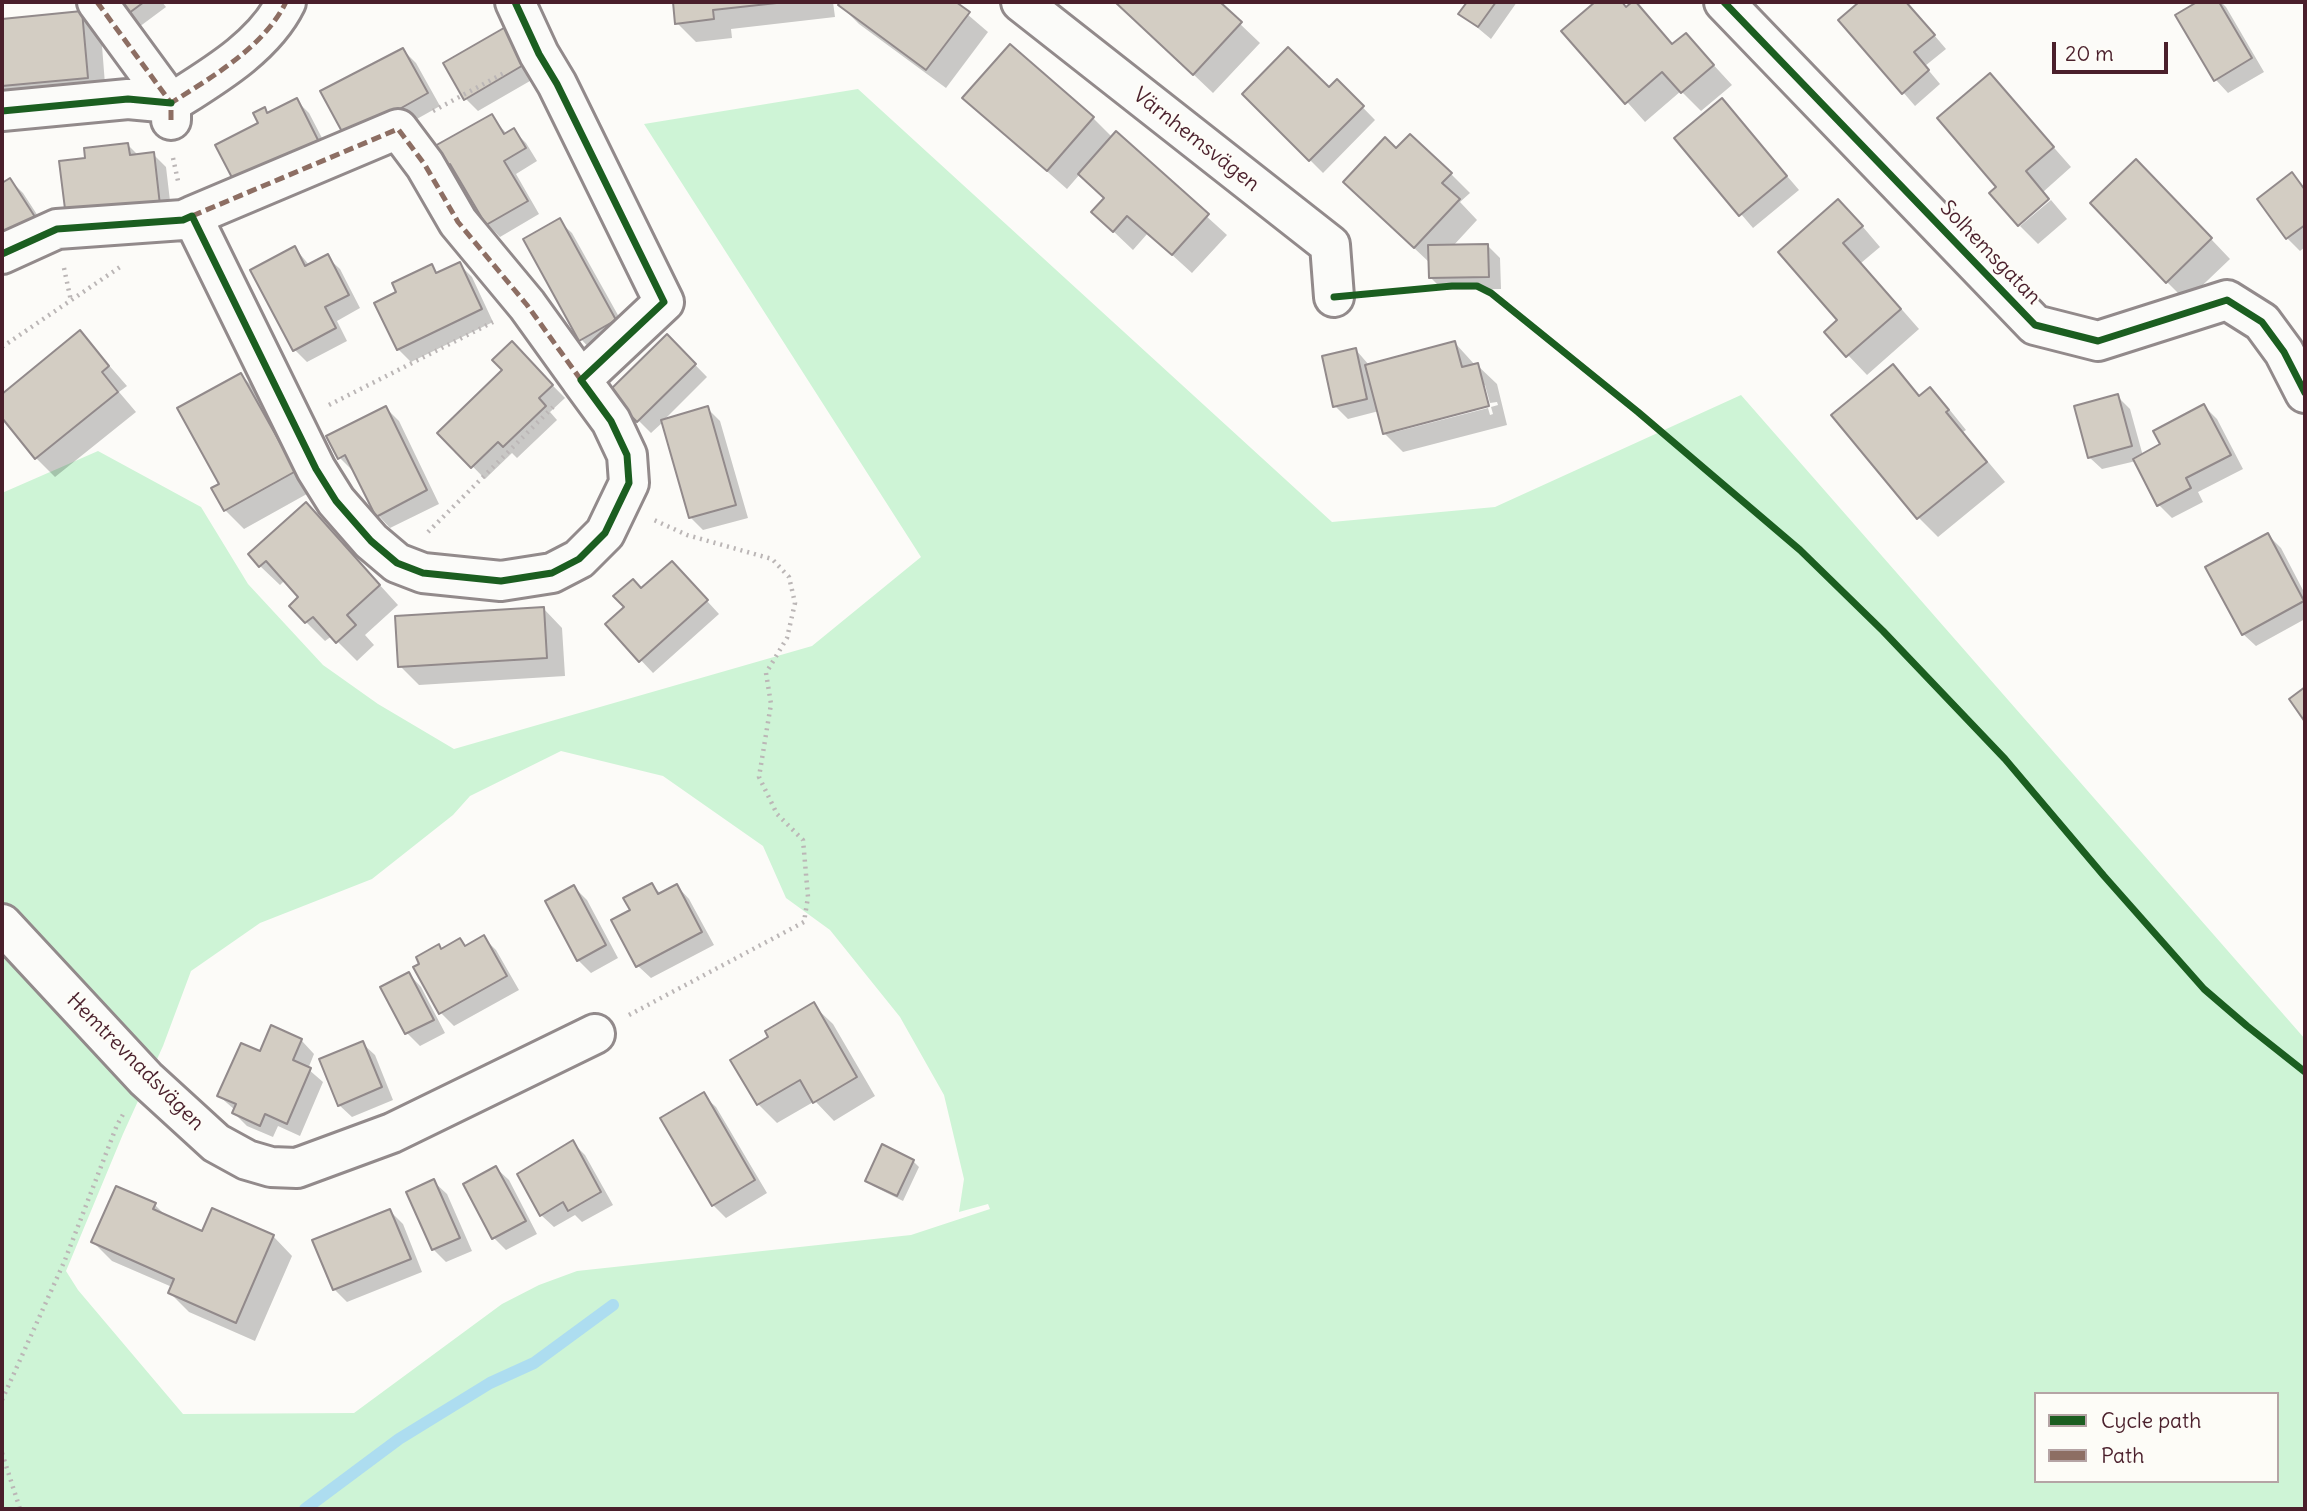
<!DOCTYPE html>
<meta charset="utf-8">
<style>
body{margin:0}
#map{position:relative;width:2307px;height:1511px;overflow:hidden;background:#fcfbf8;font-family:Delius,sans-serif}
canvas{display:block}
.frame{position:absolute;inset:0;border:4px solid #4a1f2b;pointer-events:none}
.legend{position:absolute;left:2034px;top:1392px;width:245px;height:91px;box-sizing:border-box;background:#fdfcf7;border:2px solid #b5a4a5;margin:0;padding:9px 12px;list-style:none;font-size:21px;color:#4a1f2b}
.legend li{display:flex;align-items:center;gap:14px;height:35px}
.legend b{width:35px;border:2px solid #b5a4a5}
.scale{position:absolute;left:2052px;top:42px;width:116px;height:32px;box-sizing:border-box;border:4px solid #4a1f2b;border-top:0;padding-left:9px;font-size:21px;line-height:24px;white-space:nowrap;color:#4a1f2b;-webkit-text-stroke:5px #fdfcf7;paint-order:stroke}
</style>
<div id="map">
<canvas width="2307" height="1511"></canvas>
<div class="frame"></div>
<ul class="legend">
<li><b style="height:9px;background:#1b5e20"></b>Cycle path</li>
<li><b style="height:9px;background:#8d6e63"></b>Path</li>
</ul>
<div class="scale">20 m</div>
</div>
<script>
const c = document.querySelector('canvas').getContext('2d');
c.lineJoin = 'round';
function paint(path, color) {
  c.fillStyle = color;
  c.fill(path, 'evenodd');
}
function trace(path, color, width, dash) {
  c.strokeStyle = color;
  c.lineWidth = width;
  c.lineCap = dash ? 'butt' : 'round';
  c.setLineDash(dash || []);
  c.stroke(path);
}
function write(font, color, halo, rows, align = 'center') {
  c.font = font + ' Delius,sans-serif';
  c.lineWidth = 5;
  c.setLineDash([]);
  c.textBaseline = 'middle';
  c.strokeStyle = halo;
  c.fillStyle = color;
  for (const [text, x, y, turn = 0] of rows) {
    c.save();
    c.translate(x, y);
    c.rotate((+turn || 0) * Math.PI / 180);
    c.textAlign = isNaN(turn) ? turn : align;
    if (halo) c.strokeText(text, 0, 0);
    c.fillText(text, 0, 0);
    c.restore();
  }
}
paint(new Path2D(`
 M858,89L1332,522L1495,507L1741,395L2305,1039V1509H2V493L98,451L201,507L248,584L323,665L378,704L454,749L812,646L921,557L644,124ZM561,751L663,776L763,846L786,898L830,930L900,1017L944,1095L964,1179L959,1212L988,1204L990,1209L911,1235L577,1271L539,1285L502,1304L354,1413L183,1414L78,1290L66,1271L123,1134L163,1046L191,971L260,923L372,879L453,815L470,796ZM2036,1394H2277V1481H2036Z`), '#cef4d6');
paint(new Path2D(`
 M111,2H162L166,7L135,30Z
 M674,2H833L835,17L731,29L732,38L696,42L677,23Z
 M842,2H953L988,32L946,88L859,24L840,5Z
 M1117,2H1217L1260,43L1213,93Z
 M1465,2H1517L1491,39L1461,14L1467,4Z
 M1598,2H1622L1628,8L1634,2L1674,45L1686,35L1732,85L1701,111L1681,91L1645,122L1564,31Z
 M1862,2H1906L1946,49L1925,66L1940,84L1915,106L1841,20Z
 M2200,2H2221L2226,7L2264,72L2228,93L2216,80L2178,16Z
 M81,13L101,33L106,97L2,102V21Z
 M516,23L549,70L478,111L465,98Z
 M403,50L416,63L440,106L360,151Z
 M1990,75L2071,167L2043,192L2048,197L2018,224L1999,187Z
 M1337,81L1375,120L1323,173L1244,94L1329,90Z
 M964,98L1093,118L1113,138L1116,134L1227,235L1192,273L1148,233L1133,250L1093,212L1106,199L1080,174L1067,189Z
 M296,100L309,113L334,161L260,124L264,109L269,114Z
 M1722,100L1799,190L1753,228L1676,138Z
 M491,116L507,134L513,130L526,143L537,161L516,174L539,214L500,237L487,224L459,179L446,166Z
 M128,145L139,156L153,154L166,167L172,218L87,159Z
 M1396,150L1451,174L1470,193L1460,202L1477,220L1453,246L1487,245L1500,258L1501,289L1443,290L1430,277V263L1364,201Z
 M2292,175L2305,188V247L2300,251L2287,238L2259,199Z
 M10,180L23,193L49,233L2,263V185Z
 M2155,180L2230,259L2186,301L2167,282Z
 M2051,200L2067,219L2038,244L2020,226Z
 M1857,220L1880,247L1861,263L1919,329L1867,375L1826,332L1840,320L1780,252Z
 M559,221L572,233L628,333L593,352L581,339Z
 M295,248L310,266L327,257L340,269L360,308L337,321L347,341L307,362L294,349Z
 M459,264L472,277L493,322L411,362L398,349V293L431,267L439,274Z
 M80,332L127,386L119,392L136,412L55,477L36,458L2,416V396Z
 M667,336L707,377L663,421L707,408L720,421L748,518L703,530L690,517L663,422L651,433L610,392Z
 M1455,343L1475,365H1477L1497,384L1507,425L1403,452L1384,433L1379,411L1348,419L1335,406L1356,350L1369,365ZM1482,385H1485L1490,403L1497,402L1498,405L1491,407L1493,414L1490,415L1488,408L1395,432V429Z
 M512,344L565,398L550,412L557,420L517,458L512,453L485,479L440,433L504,370Z
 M1892,366L1921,397L1930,390L1949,409L1966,430L1963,432L2005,482L1938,537L1919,518L1834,416Z
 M241,375L260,394L314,490L244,529L225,510L222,484Z
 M2117,396L2130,409L2143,456L2163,445L2204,406L2217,419L2243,469L2198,492L2203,502L2172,518L2159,505L2136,461L2102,469L2089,457Z
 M386,408L399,421L439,504L390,528L378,515L354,469L352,470L339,457Z
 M306,504L398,605L365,635L374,645L357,661L332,636L325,641L306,622L301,597L285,580L280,585L260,566Z
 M2268,535L2281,548L2305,594V619L2256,646L2243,634Z
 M684,576L719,614L653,673L608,625L641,590Z
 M543,608L562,628L565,676L419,685L400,666Z
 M652,885L662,895L677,886L689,899L714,945L651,978L638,966L633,911Z
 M574,887L587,900L618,958L591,973L578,960Z
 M483,937L496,950L519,990L454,1026L441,1013L415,968L439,946L443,950L460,940L466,947Z
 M409,974L421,987L445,1033L420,1046L407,1033L383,987Z
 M813,1005L833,1024L875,1096L834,1121L815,1101L777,1123L758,1104L771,1038Z
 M272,1028L302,1041L314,1054L308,1069L323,1082L300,1136L278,1126L273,1137L247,1126L234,1113L235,1110L219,1096L261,1054Z
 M362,1043L375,1055L393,1100L352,1117L339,1105Z
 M703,1095L716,1107L767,1193L726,1218L713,1205Z
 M573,1143L585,1155L613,1205L582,1222L575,1215L554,1227L541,1215Z
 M913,1161L919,1167L903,1201L873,1186L867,1180Z
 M496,1168L509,1180L537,1234L506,1250L494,1238Z
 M434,1182L447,1194L472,1251L446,1262L433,1249Z
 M155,1205L167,1217L203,1233L273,1236L292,1256L255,1341L189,1312L170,1293L172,1287L112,1261L93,1242Z
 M390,1211L403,1224L422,1272L347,1302L334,1289Z`), '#0003');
trace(new Path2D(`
 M305,1509L399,1439L490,1383L534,1363L613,1305`), '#adddf0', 12);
const building = new Path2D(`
 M109,2H144L121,19Z
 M673,2H786L713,10L714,19L675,24Z
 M840,2H956L970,12L926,70L838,5Z
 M1115,2H1220L1242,22L1193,75Z
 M1467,2H1496L1478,27L1458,14Z
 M1595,2H1622L1626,7L1632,2H1636L1672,44L1686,33L1714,65L1681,93L1662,72L1625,104L1561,31Z
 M1859,2H1906L1935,35L1914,52L1929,70L1902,94L1838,20Z
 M2197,2H2219L2252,58L2214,81L2175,15Z
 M82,11L88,78L2,86V19Z
 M516,21L537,57L464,100L443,63Z
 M1010,44L1094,117L1047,171L962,98Z
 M1288,47L1329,87L1337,79L1364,106L1309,161L1242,94Z
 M403,48L428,93L346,139L320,91Z
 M1990,73L2054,147L2026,171L2049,199L2018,226L1989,193L1996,187L1937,118Z
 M297,98L322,148L239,191L215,145L258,123L253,113L265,107L267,113Z
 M1722,98L1787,176L1739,216L1674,138Z
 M492,114L504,134L514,128L526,148L504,161L528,201L486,225L450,164L445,167L433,147Z
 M1116,131L1209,214L1172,255L1127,216L1113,232L1091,212L1104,198L1078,174Z
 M1410,134L1452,173L1442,183L1460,199L1414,248L1343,182L1385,137L1396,148Z
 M128,143L130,155L154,152L160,205L66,217L59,161L85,158L84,148Z
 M2136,159L2212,238L2166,283L2090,203Z
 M2292,172L2305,190V225L2286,239L2257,199Z
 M10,178L37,220L2,242V183Z
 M1838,199L1863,226L1843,243L1901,309L1846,357L1824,332L1837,320L1778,252Z
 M560,218L616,320L579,341L523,239Z
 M1488,244L1489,277L1429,278L1428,245Z
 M295,246L305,266L328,254L349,295L325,307L336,328L293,351L250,270Z
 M460,262L482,309L397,350L374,303L396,292L392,283L432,264L436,273Z
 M80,330L109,366L102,372L118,392L35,459L2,418V394Z
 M667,334L696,364L637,422L608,392Z
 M512,341L553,385L539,398L546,406L503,447L498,442L471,468L437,433L502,370L492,360Z
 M1455,341L1462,367L1478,363L1489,406L1383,434L1365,365Z
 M1356,348L1367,399L1333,407L1322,356Z
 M1893,364L1919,396L1930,387L1949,410L1946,412L1987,462L1917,519L1831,415Z
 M241,373L296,471L224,511L211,488L219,484L177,408Z
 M2118,394L2132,446L2088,458L2074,406Z
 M2204,404L2231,455L2186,478L2191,488L2157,506L2133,459L2160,444L2153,431Z
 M386,406L427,490L376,517L345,455L338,459L326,436Z
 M708,406L736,505L689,518L661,420Z
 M306,502L380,585L347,615L356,625L336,643L313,617L305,623L289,606L298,597L266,561L259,567L248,554Z
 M2268,533L2304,601L2242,635L2205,567Z
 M672,561L708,600L639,662L605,624L624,607L613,596L633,579L641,588Z
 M544,607L547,658L398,667L395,616Z
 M2305,687V722L2289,699Z
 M652,883L658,894L677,884L702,932L636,967L611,920L630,910L623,898Z
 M574,885L606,945L577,961L545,901Z
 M484,935L507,976L439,1014L413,967L419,964L416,957L439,944L441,949L460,938L465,946Z
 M409,972L434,1020L405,1034L380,987Z
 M814,1002L857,1077L813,1103L800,1080L757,1105L730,1060L768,1037L765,1031Z
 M271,1025L302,1039L293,1060L311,1068L287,1124L265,1114L260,1126L232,1113L236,1104L217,1096L241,1043L260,1051Z
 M363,1041L382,1087L338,1106L319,1059Z
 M704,1092L755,1180L712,1206L660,1118Z
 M573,1140L601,1192L568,1211L563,1202L540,1216L517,1174Z
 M882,1144L914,1160L897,1196L865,1181Z
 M496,1166L526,1221L492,1239L463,1184Z
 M434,1179L460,1238L432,1250L406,1192Z
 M116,1186L156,1203L153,1209L202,1231L212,1208L274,1235L236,1323L168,1293L174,1279L91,1242Z
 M390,1209L411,1259L333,1290L312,1240Z`);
paint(building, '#d3cdc3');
trace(building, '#928a8b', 2);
const minor = new Path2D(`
 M97,2L171,103
 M1021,2L1330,245L1334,297
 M1724,2L2035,325L2098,341L2227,300L2262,322L2284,352L2305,393
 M2,111L128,99L171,103
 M171,120V103C212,77 264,47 286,2
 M192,216L398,129L425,165L458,222L527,305L581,380
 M2,254L57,229L183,220L192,216L316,469L336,501L371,541L397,563L423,573L501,581L552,573L579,559L605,533L629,483L627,455L611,421L581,380L664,302L557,84L539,54L515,2
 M2,924L146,1079L216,1143L247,1160L271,1167L297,1168L392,1133L595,1034`);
trace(minor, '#928a8b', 44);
trace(new Path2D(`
 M433,111L506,72
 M173,158L178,181
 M64,268L71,301
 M2,347L123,265
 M329,405L493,322
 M428,532L553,407
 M629,1015L804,922L808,897L803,840L777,814L759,777L771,704L766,673L787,638L795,603L789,577L772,559L687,535L654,520
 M2,1400L65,1260L117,1125L125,1111
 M2,1453L20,1509`), '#bbb6b6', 4.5, [2, 5]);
trace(minor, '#fbfbf9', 38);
trace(new Path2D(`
 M97,2L171,103
 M171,120V103C212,77 264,47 286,2
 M192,216L398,129L425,165L458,222L527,305L581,380`), '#8d6e63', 5, [10, 5]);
trace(new Path2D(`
 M1724,2L2035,325L2098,341L2227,300L2262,322L2284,352L2305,393
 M2,111L128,99L171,103
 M2,254L57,229L183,220L192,216L316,469L336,501L371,541L397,563L423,573L501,581L552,573L579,559L605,533L629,483L627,455L611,421L581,380L664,302L557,84L539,54L515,2
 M1334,297L1452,286H1477L1491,293L1638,412L1800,550L1883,631L2005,759L2104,876L2204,989L2247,1026L2305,1072`), '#1b5e20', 7);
write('21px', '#4a1f2b', '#fdfcf7', [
 ["Värnhemsvägen",1196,140,38],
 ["Solhemsgatan",1990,253,46],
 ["Hemtrevnadsvägen",135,1062,45]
]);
</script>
